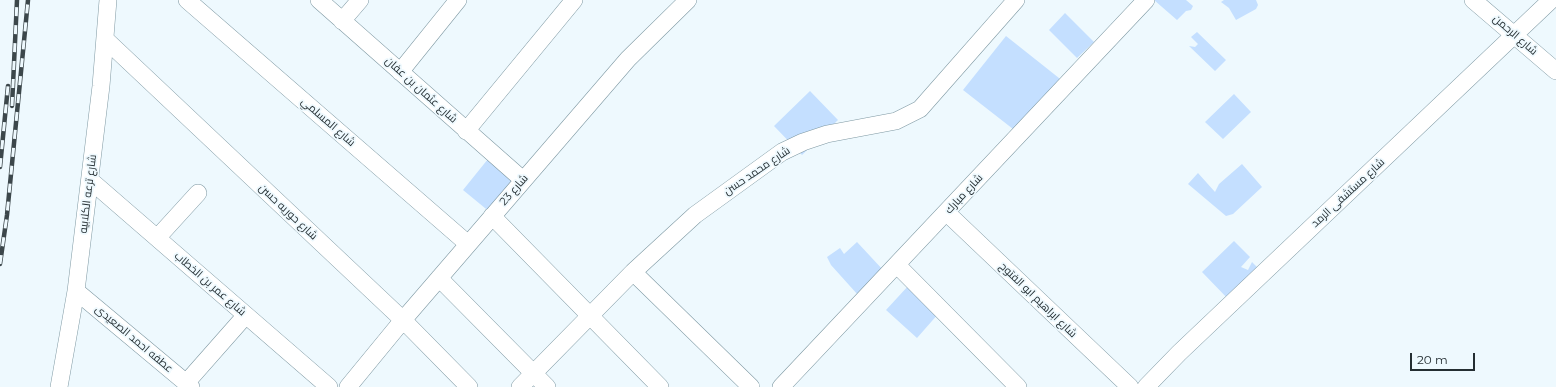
<!DOCTYPE html>
<meta charset="utf-8">
<style>
body{margin:0}
#map{position:relative;width:1556px;height:387px;overflow:hidden;background:#eef9fe;font-family:Montserrat,sans-serif}
canvas{display:block}
.scale{position:absolute;left:1410px;top:353px;width:65px;height:18px;box-sizing:border-box;border:2px solid #242e32;border-top:0;padding-left:5px;font-size:12px;line-height:14px;white-space:nowrap;color:#242e32;-webkit-text-stroke:3px #eef9fe;paint-order:stroke}
</style>
<div id="map">
<canvas width="1556" height="387"></canvas>
<div class="scale">20 m</div>
</div>
<script>
const c = document.querySelector('canvas').getContext('2d');
c.lineJoin = 'round';
function paint(path, color) {
  c.fillStyle = color;
  c.fill(path, 'evenodd');
}
function trace(path, color, width, dash) {
  c.strokeStyle = color;
  c.lineWidth = width;
  c.lineCap = dash ? 'butt' : 'round';
  c.setLineDash(dash || []);
  c.stroke(path);
}
function write(font, color, halo, rows, align = 'center') {
  c.font = font + ' Montserrat,Cairo,sans-serif';
  c.lineWidth = 3.5;
  c.setLineDash([]);
  c.textBaseline = 'middle';
  c.strokeStyle = halo;
  c.fillStyle = color;
  for (const [text, x, y, turn = 0] of rows) {
    c.save();
    c.translate(x, y);
    c.rotate((+turn || 0) * Math.PI / 180);
    c.textAlign = isNaN(turn) ? turn : align;
    if (halo) c.strokeText(text, 0, 0);
    c.fillText(text, 0, 0);
    c.restore();
  }
}
paint(new Path2D(`
 M1154,0H1186L1193,6L1191,10L1186,11L1177,20Z
 M1224,0H1256L1258,5L1256,9L1236,20L1229,8L1221,2Z
 M1065,13L1094,42L1077,58L1049,30Z
 M1197,32L1226,60L1215,71L1189,46L1195,47L1198,44L1191,37Z
 M1006,36L1064,82L1022,136L963,90Z
 M810,91L838,120L802,155L774,126Z
 M1234,94L1251,112L1223,139L1205,122Z
 M488,159L516,182L491,213L463,190Z
 M1242,164L1262,187L1233,214L1226,216L1188,184L1198,173L1215,192L1219,184Z
 M1234,241L1250,257L1241,267L1248,270L1252,262L1261,271L1230,301L1202,272Z
 M857,242L884,271L858,295L831,265L827,257L840,248L844,254Z
 M909,285L939,313L917,338L886,310Z`), '#c4dfff');
const street = new Path2D(`
 M187,0L468,244
 M319,0L523,180
 M1473,0L1556,71
 M342,21L360,0
 M105,39L403,320L469,387
 M400,72L458,0
 M466,131L574,0
 M90,180L329,387
 M946,212L1130,387
 M492,216L660,387
 M157,238L198,193
 M897,265L1018,387
 M633,272L751,387
 M439,278L547,387
 M76,291L191,387
 M186,383L246,315
 M59,387L76,291L101,86L108,0
 M348,387L403,320L628,59L688,0
 M520,387L633,272L695,215L782,152L803,142L827,134L896,121L920,109L1016,0
 M781,387L1146,0
 M1146,387L1179,353L1551,0`);
trace(street, '#7e98a2', 18);
trace(street, '#fff', 17);
const rail = new Path2D(`
 M12,106L17,0
 M0,167L8,86
 M0,264L7,215L28,0`);
trace(rail, '#3c474b', 4.5);
trace(rail, '#eef9fe', 3, [9]);
write('11px', '#242e32', '#eef9fe', [
 ["شارع الرحمن",1515,35,41],
 ["شارع عثمان بن عفان",421,90,42],
 ["شارع المسلمي",328,122,41],
 ["شارع محمد حسن",757,171,-34],
 ["شارع 23",514,190,-49],
 ["شارع مستشفى الرمد",1348,193,-43],
 ["شارع ترعه الكلابيه",88,194,-83],
 ["شارع مبارك",964,194,-47],
 ["شارع حوريه حسن",288,212,43],
 ["شارع عمر بن الخطاب",210,284,41],
 ["شارع ابراهيم ابو الفتوح",1038,300,44],
 ["عطفه احمد الصعيدى",134,339,40]
]);
</script>
